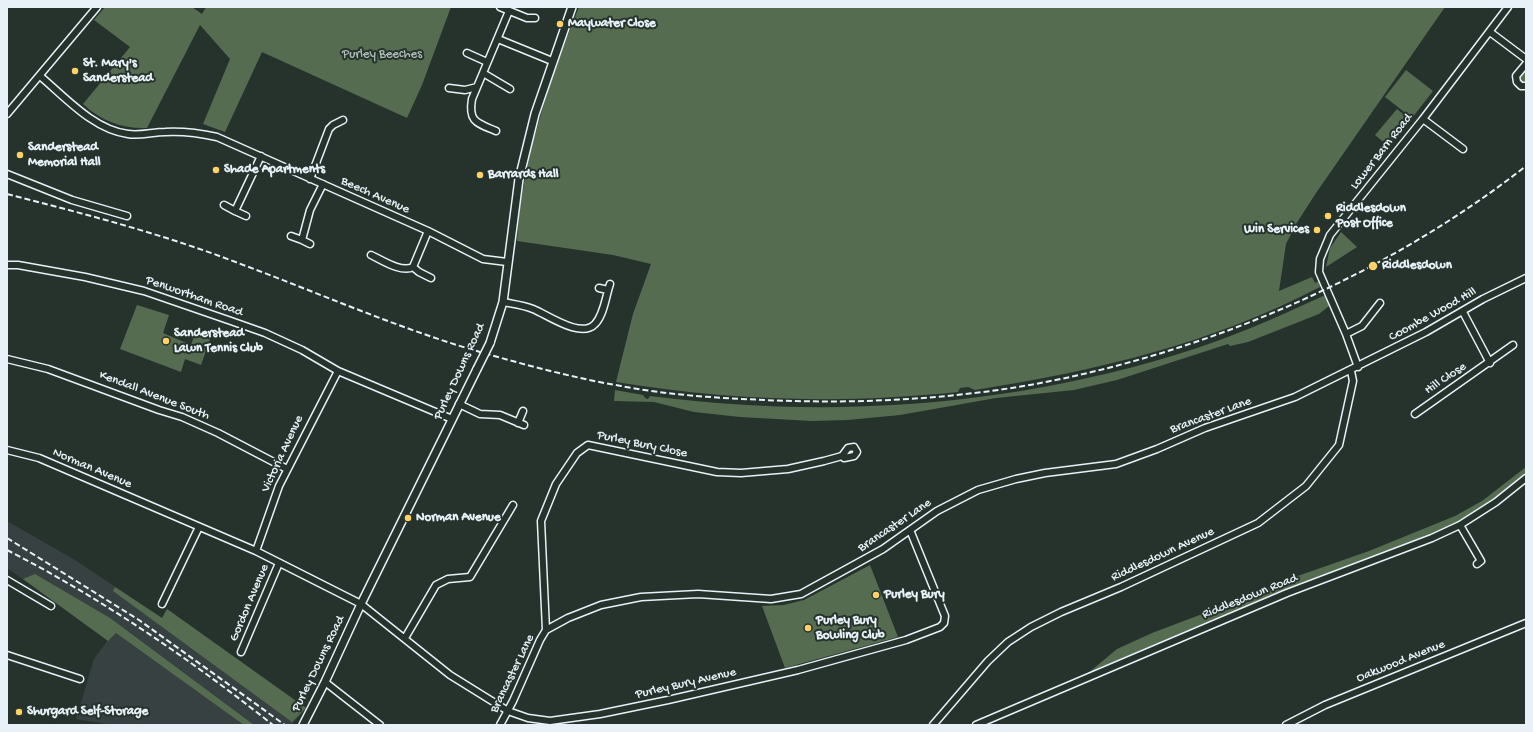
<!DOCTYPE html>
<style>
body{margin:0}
#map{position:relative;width:1533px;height:732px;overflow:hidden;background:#26332d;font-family:"Gochi Hand",sans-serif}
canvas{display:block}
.frame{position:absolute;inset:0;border:8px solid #e8f1f8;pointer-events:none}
</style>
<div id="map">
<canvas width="1533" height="732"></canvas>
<div class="frame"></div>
</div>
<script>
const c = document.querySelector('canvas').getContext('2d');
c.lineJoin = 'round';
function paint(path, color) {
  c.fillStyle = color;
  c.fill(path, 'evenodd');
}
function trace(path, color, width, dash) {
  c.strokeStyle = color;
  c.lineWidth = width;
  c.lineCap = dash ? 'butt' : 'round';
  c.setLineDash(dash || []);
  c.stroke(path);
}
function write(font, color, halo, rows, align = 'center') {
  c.font = font + ' "Gochi Hand",sans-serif';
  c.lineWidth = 4;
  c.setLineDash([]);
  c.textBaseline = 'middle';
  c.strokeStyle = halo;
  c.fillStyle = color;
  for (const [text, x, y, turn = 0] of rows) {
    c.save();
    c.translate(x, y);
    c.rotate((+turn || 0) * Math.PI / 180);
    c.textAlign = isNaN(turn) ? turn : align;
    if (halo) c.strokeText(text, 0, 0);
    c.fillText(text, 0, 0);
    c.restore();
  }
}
paint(new Path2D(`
 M7,521L75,560L162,618L167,609L306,708L291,725H112L76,719L94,659L108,640L7,568Z`), '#374141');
paint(new Path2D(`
 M105,7H192L202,14L206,7H451L422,85L407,118L262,52L225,132L203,124L230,59L200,25L147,128C123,129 101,121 83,104L130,47L94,20Z
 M579,7H1445L1316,193L1296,224L1286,244L1279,291L1312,277L1315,283L1319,281L1320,287C1211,344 1095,371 975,390L968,387L960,388L958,392C842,404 732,401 616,382L633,314L651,264L613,255L517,241C521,165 550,78 579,7Z
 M1526,67V84L1521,82L1519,77Z
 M1406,70L1433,91L1412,118L1385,97Z
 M1397,109L1410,120L1388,146L1375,135Z
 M1341,232L1357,247L1326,267L1330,248Z
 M1323,296L1327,297L1333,307L1329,306L1319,314L1248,342L1230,346L1228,344L1117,380L1074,390L996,398L900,415L848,420L812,421L740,417L694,412L654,402L614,401L615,390L643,395L645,398L648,399L650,396C827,419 1004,407 1175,355C1226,340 1275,318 1323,296Z
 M137,305L169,315L163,333L191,345L197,328L212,334L201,365L185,359L181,372L120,349Z
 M1526,467V474L1494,499L1459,522L1431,535L1286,589L1087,674L1117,649L1152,633L1234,602L1289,579L1369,551L1455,516L1482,501Z
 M870,565L898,637L785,668L762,606L784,605L804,600Z
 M35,574L110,618L254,725H244L116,633L108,641L23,579Z
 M115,587L162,618L167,609L306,708L292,722L113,591Z`), '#556c51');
const minor = new Path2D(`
 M500,7L527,18H535
 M1490,32L1526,59
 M498,39L552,61
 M467,53L487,62
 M1526,64L1516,76L1517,82L1521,86H1526
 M483,73L510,89
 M40,76C65,97 94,130 128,134C140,136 153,132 165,132C183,131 199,133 217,137L428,231L483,259L507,262
 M449,88L465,90L477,87
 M7,114L97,7
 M1423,119L1463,149
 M496,131C477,123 468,122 472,99L509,11
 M7,174L72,200L127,216
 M310,179L329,129L333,125L343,120
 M224,205L235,211L261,156
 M235,211L246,216
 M291,236L302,240L310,210L323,184
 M302,240L310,244
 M371,255C382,260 401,273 413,267L428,231
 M7,265H18L85,277L144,291L231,321L265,333L302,350L338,371L452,419
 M413,267L419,272L431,278
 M599,288L608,290
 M503,302C513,304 523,305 533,309C548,315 581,339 595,324C604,315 606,295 610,284
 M1463,312L1490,363
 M1346,334L1362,326L1380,303
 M7,359L48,369L159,410L182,417L218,433L287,469
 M1358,367L1346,334L1319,272L1320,259L1330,235L1423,119L1508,7
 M459,404L480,414L500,415L524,425
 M1415,414L1513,345
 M518,423L523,411
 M7,450L39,458L256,551L361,604L450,675L508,711L528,718L550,721L600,714L668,700L798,670L906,640L940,627L944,623L945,616L910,530
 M1460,525L1481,561L1477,564
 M256,551L279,486L338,371
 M7,580L51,606
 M162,604L199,527
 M546,630L541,521L556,484L577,453L588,445L717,472L741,473L788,469L824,461L842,456L848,448L854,447L857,452L854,456L844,458L842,456
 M405,638L436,585L448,579L470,577L513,505
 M241,652L279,563
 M7,655L80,679
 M325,682L380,725
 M500,725L513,701L540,640L546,630L568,618L601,605L641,597L698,594L771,599L801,594L883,549L937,511L978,490L1016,479L1045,473L1116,464L1157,449L1205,428L1295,397L1426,332L1483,299L1526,278
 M933,725L988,661L1008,642L1031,627L1061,612L1121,587L1258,523L1306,486L1339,445L1353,381L1351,371
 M976,725L1287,593L1432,538L1460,525L1496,502L1526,478
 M1286,725L1325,705L1526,623`);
const tertiary = new Path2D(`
 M490,343L503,302L519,179L535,114L572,7
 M303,725L325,682L361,604L477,369`);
trace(minor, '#e8f1f8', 9);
trace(tertiary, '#e8f1f8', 10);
trace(minor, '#26332d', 6);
trace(tertiary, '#26332d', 7);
trace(new Path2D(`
 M7,194C85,214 163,234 238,263C319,293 397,328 480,352C526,365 574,378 621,386C668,395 717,398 765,400C853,404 942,400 1030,385C1206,353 1384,277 1526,166
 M7,538L139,620L285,725
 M7,550C101,598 190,659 273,725`), '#e8f1f8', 2, [6, 3]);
const tertiaryBridge = new Path2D(`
 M477,369L490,343`);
trace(tertiaryBridge, '#e8f1f8', 10, []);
trace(tertiaryBridge, '#26332d', 7);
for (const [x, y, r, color] of [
 [560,24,4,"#ffd166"],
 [75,71,4,"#ffd166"],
 [20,155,4,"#ffd166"],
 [216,170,4,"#ffd166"],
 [480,175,4,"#ffd166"],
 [1328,216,4,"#ffd166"],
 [1317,230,4,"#ffd166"],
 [1373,266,5,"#ffd166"],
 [166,341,4,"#ffd166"],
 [408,518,4,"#ffd166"],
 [876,595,4,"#ffd166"],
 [808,628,4,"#ffd166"],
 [19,712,4,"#ffd166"]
]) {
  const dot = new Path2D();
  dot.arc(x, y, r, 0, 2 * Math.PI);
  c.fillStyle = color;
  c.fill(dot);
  trace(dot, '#26332d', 1.5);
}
write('bold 13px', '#e8f1f8', '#26332d', [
 ["Maywater Close",568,24],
 ["St. Mary's",83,64],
 ["Sanderstead",83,79],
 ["Sanderstead",28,148],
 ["Memorial Hall",28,163],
 ["Shade Apartments",224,170],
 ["Barrards Hall",488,175],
 ["Riddlesdown",1336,209],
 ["Post Office",1336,224],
 ["Win Services",1309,230,"right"],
 ["Riddlesdown",1382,266],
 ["Sanderstead",174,334],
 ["Lawn Tennis Club",174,349],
 ["Norman Avenue",416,518],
 ["Purley Bury",884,595],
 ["Purley Bury",816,621],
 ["Bowling Club",816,636],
 ["Shurgard Self-Storage",27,712]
], 'left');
write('13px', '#adbcb5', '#26332d', [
 ["Purley Beeches",382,55]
]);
write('13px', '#e8f1f8', '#26332d', [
 ["Lower Barn Road",1382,152,-52],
 ["Beech Avenue",375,196,24],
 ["Penwortham Road",194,297,19],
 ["Coombe Wood Hill",1433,315,-29],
 ["Purley Downs Road",460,372,-65],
 ["Hill Close",1446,379,-34],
 ["Kendall Avenue South",154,396,21],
 ["Brancaster Lane",1211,416,-20],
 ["Purley Bury Close",642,445,12],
 ["Victoria Avenue",283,454,-65],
 ["Norman Avenue",92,469,23],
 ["Brancaster Lane",895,526,-34],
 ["Riddlesdown Avenue",1163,555,-25],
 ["Riddlesdown Road",1250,597,-22],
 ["Gordon Avenue",250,603,-67],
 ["Oakwood Avenue",1401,662,-22],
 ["Purley Downs Road",319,664,-64],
 ["Brancaster Lane",513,674,-64],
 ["Purley Bury Avenue",686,684,-13]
]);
</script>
